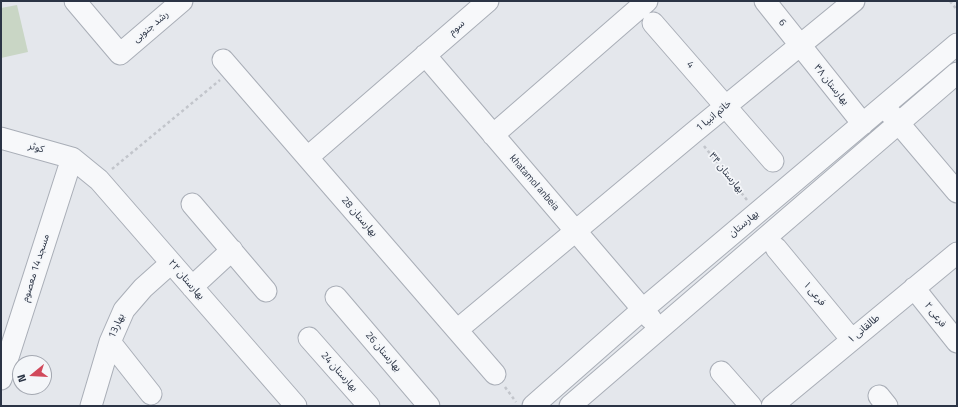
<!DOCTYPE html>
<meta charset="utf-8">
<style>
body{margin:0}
#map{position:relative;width:958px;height:407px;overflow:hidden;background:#e4e7ec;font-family:"Titillium Web",sans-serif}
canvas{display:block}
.frame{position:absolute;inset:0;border:2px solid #2b3445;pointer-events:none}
.north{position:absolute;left:12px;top:355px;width:40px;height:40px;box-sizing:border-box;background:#f4f6f9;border:1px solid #a4a8b1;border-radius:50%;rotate:252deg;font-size:11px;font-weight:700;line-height:16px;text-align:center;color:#2b3445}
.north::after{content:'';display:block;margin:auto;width:14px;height:18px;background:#d1495b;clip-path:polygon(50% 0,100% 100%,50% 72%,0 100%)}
</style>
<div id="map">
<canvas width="958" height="407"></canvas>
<div class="frame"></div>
<div class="north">N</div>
</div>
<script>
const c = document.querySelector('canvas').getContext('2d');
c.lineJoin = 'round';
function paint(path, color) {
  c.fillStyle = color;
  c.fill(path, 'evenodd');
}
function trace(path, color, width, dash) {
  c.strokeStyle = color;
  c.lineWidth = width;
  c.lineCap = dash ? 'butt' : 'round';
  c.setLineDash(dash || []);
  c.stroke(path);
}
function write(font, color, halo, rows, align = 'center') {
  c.font = font + ' "Titillium Web","Noto Sans Arabic",sans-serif';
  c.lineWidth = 3.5;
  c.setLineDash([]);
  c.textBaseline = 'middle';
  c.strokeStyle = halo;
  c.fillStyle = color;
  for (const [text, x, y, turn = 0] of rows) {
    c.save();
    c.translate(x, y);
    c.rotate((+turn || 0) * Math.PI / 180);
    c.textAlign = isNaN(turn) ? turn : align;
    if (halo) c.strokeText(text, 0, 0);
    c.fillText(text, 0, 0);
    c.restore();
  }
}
paint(new Path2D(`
 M17,5L28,52L1,58V8Z`), '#c9d6c5');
const minor = new Path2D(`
 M75,1L120,54L182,1
 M765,1L863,124
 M653,23L773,161
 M425,55L651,319
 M223,60L495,374
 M890,113L957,192
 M493,135L647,1
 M1,138L72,158L99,180L296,406
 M308,157L488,1
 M192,204L266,291
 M776,248L852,340
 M192,287L232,250
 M914,288L957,342
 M336,297L429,406
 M457,330L693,133L854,1
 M309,338L369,406
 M110,342L151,394
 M721,372L751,406
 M1,379L72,158
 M879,396L887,406
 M91,406L110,342L124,310L143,288L171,263
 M533,406L642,310L957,44
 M570,406L957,73
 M772,406L957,253`);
trace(minor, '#a9aeb7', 23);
trace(new Path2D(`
 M950,1L957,10
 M704,146L747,200
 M112,169L220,80
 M505,387L516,402`), '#c2c5cb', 2.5, [3, 3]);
trace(minor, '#f7f8fa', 21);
write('10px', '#2b3445', '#f4f6f9', [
 ["6",782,23,51],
 ["رشد جنوبی",151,27,-40],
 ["سوم",457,28,-41],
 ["4",690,65,49],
 ["بهارستان ۳۸",831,85,51],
 ["خاتم انبیا 1",714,116,-40],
 ["کوثر",36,148,16],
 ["بهارستان ۳۴",726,173,51],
 ["khatamol anbeia",534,183,49],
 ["بهارستان 28",359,217,49],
 ["بهارستان",744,224,-40],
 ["مسجد 14 معصوم",36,268,-72],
 ["بهارستان ۲۲",186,280,49],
 ["فرعی ۱",814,294,50],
 ["فرعی ۲",935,315,52],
 ["بهار13",117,326,-66],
 ["طالقانی ۱",864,329,-40],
 ["بهارستان 26",383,352,49],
 ["بهارستان 24",339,372,48]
]);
</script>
